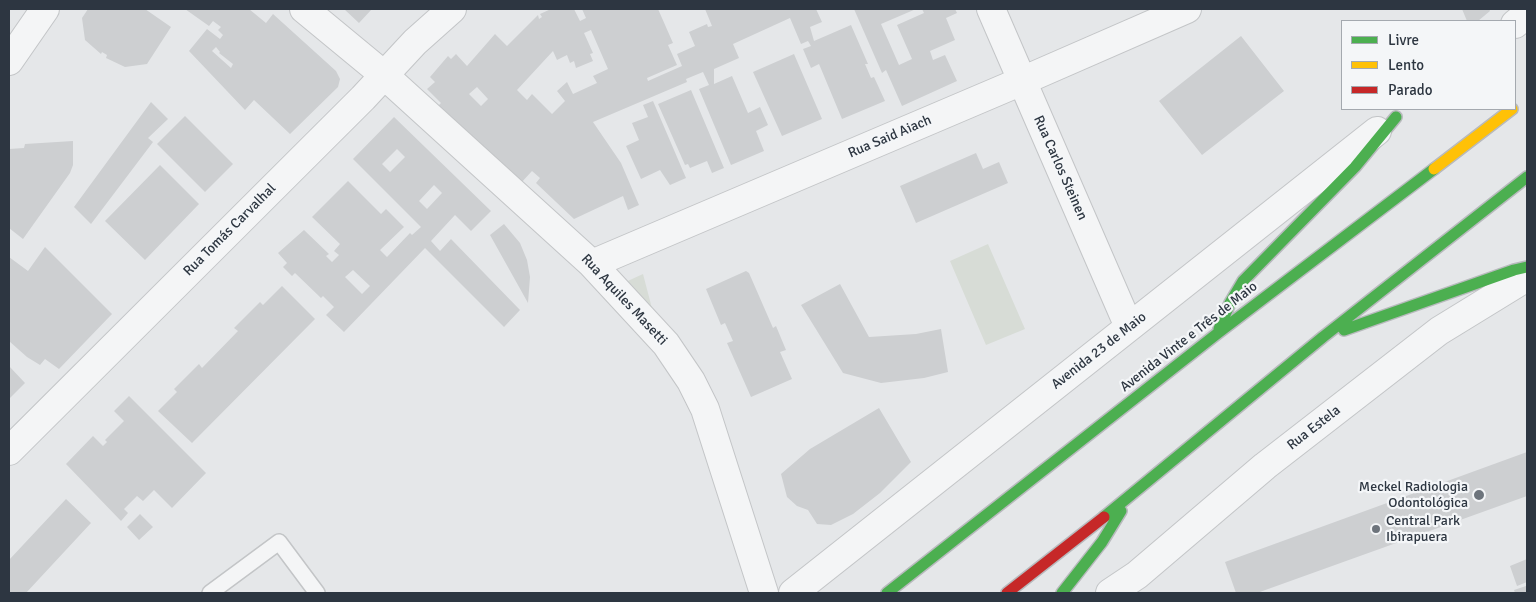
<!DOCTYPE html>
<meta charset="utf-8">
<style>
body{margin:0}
#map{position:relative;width:1536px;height:602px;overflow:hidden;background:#e5e7e9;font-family:Signika,sans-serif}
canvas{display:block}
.frame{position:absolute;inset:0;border:10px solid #2d3641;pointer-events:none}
.legend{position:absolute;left:1341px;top:20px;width:175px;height:90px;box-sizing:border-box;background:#f4f6f8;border:1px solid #a4a9af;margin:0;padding:6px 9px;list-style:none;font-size:15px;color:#2d3641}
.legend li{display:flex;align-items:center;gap:10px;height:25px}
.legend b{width:25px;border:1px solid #a4a9af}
</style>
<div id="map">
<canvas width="1536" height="602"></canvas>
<div class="frame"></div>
<ul class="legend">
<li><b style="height:6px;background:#4caf50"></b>Livre</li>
<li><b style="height:6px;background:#ffc107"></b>Lento</li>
<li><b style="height:6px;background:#c62828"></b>Parado</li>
</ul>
</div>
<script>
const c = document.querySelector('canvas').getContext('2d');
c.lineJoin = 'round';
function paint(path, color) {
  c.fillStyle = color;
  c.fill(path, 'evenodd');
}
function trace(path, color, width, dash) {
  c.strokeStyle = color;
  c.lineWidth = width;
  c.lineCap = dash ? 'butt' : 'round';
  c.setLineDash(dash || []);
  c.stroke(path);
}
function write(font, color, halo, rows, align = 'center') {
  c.font = font + ' Signika,sans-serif';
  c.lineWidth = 4.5;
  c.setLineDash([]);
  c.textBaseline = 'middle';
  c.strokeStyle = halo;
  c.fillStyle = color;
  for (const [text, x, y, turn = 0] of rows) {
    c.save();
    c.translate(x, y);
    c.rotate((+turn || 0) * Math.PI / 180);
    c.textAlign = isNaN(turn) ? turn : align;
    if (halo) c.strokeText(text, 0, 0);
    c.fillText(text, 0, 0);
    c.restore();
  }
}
paint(new Path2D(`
 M988,244L1025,329L986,345L950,261Z
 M643,274L654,316L619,285Z`), '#d7dcd6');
paint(new Path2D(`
 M88,9H145L171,27L147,64L125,67L106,58L107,55L102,52L101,54L85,40L82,18Z
 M185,9H249L266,23L273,14L336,71L340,79L338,87L290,134L254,100L245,110L189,51L207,29L220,39L223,35L218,30L221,27L213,21L209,26ZM216,47L220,52L219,53L233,64L231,68L212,51Z
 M344,9H372L359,23Z
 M551,9H574L580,21L586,18L582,9H658L673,43L668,45L677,65L647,78L648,81L682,66L677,54L695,46L689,32L707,24L708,27L712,26L705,9H816L822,22L810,27L814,41L851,25L868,64H865L871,78L874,77L885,101L842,119L819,64L811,68L803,49L811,46L808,41L801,44L790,18L733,44L739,58L714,69V84L732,76L748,113L760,107L768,125L756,131L764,151L731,165L699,89L709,85L703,72L686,79L687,82L593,122L621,163L639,205L628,210L623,196L574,219L536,183L540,178L532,171L520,184L438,106L441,103L427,89L435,82L430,77L448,56L451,59L456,54L467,66L495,34L507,46L538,15L539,19L542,17L540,14ZM591,30L608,69L593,76L597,83L573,94L567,82L557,91L565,101L552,114L532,94L527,100L517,90L553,51L557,60L567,55L570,63L574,61L576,68L593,61L590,54L593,53L584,33ZM477,87L488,99L481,106L469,94Z
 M854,9H916L881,24L899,65L912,59L897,25L924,13L922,9H955L957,13L946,18L955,40L930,51L933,60L945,55L957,81L902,106L886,70L882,73Z
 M1462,9H1489L1490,11L1478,21H1467Z
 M1241,36L1284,91L1202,155L1159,101Z
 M794,54L822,119L782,136L753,72Z
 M691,90L724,168L712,173L707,161L690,168L688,164L685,165L658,104Z
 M653,101L686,178L670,185L660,170L641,179L626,146L639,140L632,123L648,117L643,105Z
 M151,102L168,119L148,138L153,142L91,224L74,207Z
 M185,116L233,164L205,192L157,144Z
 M394,117L491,211L471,231L455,215L431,241L440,251L451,239L520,310L504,327L425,248L344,332L326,315L334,307L323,296L321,298L295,273L292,276L283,267L287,263L278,253L304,230L329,254L326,256L332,262L339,255L334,251L340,244L312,217L348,181L381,214L386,209L404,227L380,250L387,257L410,233L412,235L421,227L353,159ZM397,149L405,157L390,172L382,164ZM434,185L442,193L427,209L419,201ZM353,270L370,286L362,294L345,277Z
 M73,141V165L70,173L23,239L9,228V149L24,148L25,144Z
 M976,153L983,169L999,162L1008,183L916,223L900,186Z
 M160,165L199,204L145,260L105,221Z
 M504,224L520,243L527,260L530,277L528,303L490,235Z
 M45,247L112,314L59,369L45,359L40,365L27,357L9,341V257L28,271Z
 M746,271L749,273L773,328L776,326L786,350L780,352L792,379L751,397L727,343L733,341L725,323L721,325L706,289Z
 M840,284L869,337L916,334L941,329L948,372L924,378L881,383L843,373L801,305Z
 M282,286L315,319L192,443L158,411L177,392L174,389L199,364L202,368L238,331L234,328L260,302L263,305Z
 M9,366L25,383L9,399Z
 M129,396L206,473L172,508L154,490L143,501L137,496L124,509L128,513L121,521L66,464L93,436L103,446L107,442L105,440L124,421L114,411Z
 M879,408L911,462L880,493L853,514L831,525L817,524L808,510L797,506L787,497L781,474L810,449Z
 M1527,452V496L1257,593H1236L1225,562Z
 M66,499L91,523L26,593H9V560Z
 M140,514L153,527L139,540L127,527Z
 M1527,559V582L1517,586L1510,566Z
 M1526,586L1527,593H1515L1514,590Z`), '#cdcfd1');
const lane = new Path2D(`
 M210,593L279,542L317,593`);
const street = new Path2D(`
 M304,9L384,75L592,264L666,344L691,381L705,409L764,593
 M991,9L1129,327
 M1515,24L1527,14
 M9,61L45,9
 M592,264L1022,81L1187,9
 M9,451L363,98L415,42L452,9
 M793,593L1377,131
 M1110,593L1137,575L1265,466L1439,331L1527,277`);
const fast = new Path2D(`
 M1219,329L1230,303L1243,281L1355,167L1396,117
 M1344,330L1514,270L1527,267
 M1104,517L1323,337L1527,177
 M887,593L1218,333L1434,169
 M1062,593L1102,542L1121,511`);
const slow = new Path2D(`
 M1434,169L1512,109`);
const jam = new Path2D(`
 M1007,593L1104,517`);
trace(lane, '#c3c5c7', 18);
trace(street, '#c3c5c7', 30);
trace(fast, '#b8babd', 14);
trace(slow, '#b8babd', 14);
trace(jam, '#b8babd', 14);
trace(lane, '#f4f5f6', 15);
trace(street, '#f4f5f6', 28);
trace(fast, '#4caf50', 11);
trace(slow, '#ffc107', 11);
trace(jam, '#c62828', 11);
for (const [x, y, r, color] of [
 [1479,495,6,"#6d747c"],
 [1376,529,5,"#6d747c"]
]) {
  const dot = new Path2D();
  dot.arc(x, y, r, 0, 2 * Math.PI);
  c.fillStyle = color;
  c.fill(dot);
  trace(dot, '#f4f6f8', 2);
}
write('14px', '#2d3641', '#f4f6f8', [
 ["Rua Said Aiach",890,137,-23],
 ["Rua Carlos Steinen",1060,168,66],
 ["Rua Tomás Carvalhal",230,230,-45],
 ["Rua Aquiles Masetti",624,300,47],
 ["Avenida Vinte e Três de Maio",1189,337,-38],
 ["Avenida 23 de Maio",1099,351,-38],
 ["Rua Estela",1314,428,-38]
]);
write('14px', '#2d3641', '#f4f6f8', [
 ["Meckel Radiologia",1468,487],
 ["Odontológica",1468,503],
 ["Central Park",1386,521,"left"],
 ["Ibirapuera",1386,537,"left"]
], 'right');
</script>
